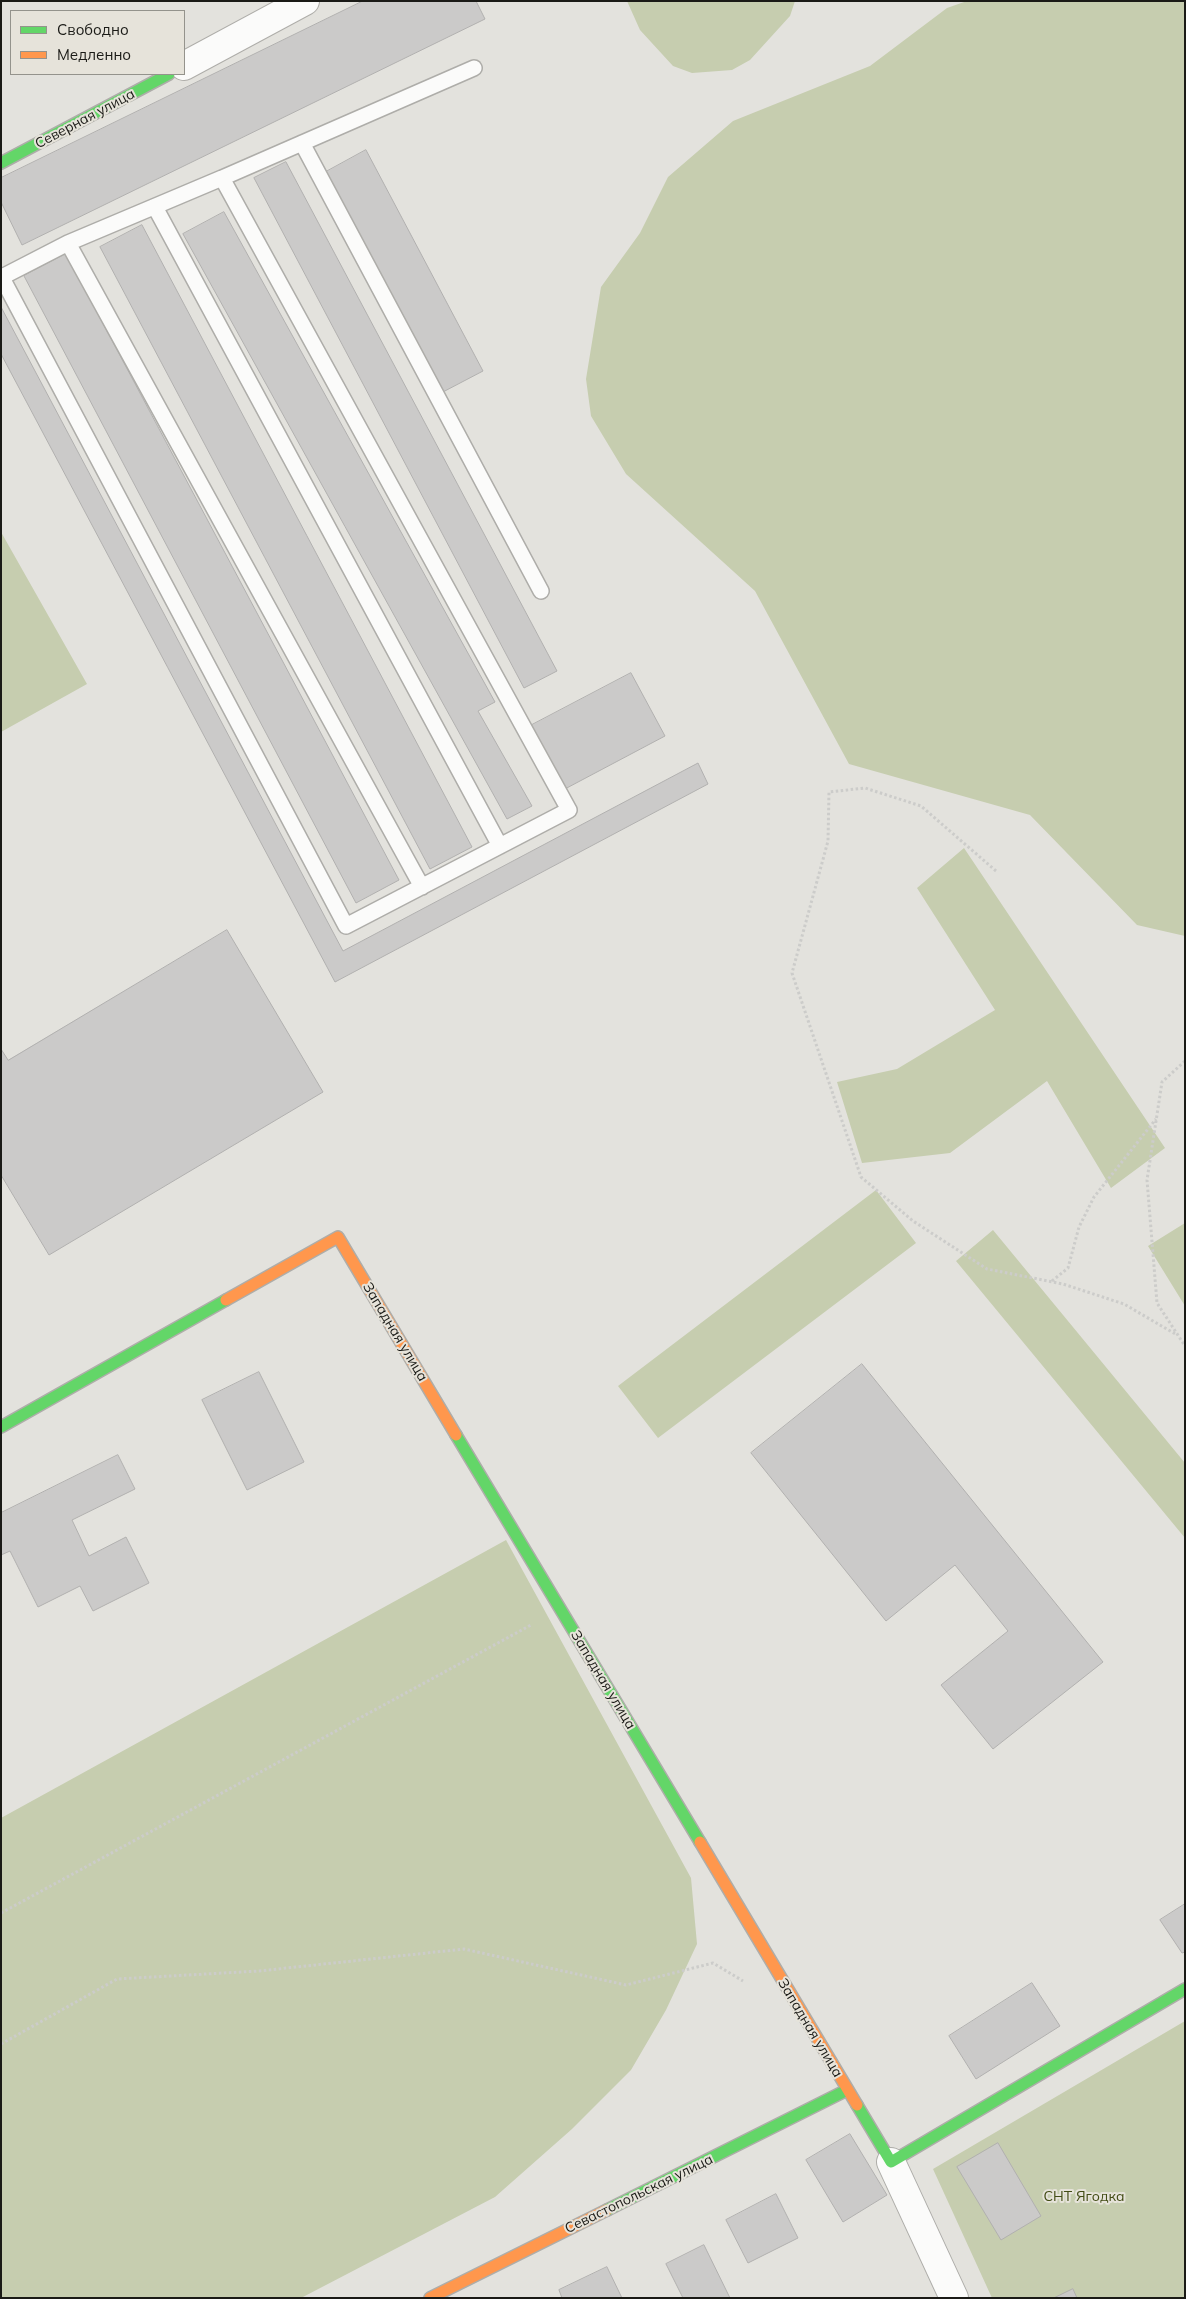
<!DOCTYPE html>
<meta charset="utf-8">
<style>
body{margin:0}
#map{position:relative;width:1186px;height:2299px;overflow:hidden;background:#e3e2dd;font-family:Mulish,sans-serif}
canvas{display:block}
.frame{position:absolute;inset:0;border:2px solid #1a1a16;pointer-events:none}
.legend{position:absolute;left:10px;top:10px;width:175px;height:65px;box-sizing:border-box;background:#e6e3da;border:1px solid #94938c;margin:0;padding:6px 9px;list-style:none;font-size:15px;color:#1a1a16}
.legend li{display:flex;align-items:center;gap:10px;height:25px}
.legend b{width:25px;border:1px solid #94938c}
</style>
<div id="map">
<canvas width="1186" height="2299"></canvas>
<div class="frame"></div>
<ul class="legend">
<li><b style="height:6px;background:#63d668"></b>Свободно</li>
<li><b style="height:6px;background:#ff974d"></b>Медленно</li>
</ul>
</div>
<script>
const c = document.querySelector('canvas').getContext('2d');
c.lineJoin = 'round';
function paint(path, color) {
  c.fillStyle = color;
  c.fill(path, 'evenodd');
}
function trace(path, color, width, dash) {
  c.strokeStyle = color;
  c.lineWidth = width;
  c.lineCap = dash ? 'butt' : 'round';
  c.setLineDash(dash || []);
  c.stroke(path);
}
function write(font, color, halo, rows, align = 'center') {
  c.font = font + ' Mulish,sans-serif';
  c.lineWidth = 4;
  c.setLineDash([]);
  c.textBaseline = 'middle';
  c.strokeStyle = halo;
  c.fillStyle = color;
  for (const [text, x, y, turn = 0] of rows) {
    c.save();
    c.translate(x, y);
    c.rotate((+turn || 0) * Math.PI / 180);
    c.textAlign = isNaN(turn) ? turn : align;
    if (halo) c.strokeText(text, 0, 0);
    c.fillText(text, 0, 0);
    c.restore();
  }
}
paint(new Path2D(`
 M627,1H795L790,16L750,60L732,70L692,73L673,66L640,30Z
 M967,1H1185V936L1137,925L1030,815L849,764L755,591L626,474L591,416L586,379L601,287L640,233L668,177L733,121L870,66L947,8Z
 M1,532L87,684L1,732Z
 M964,848L1165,1148L1111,1188L1047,1081L950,1153L862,1163L837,1082L897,1069L995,1010L917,888Z
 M876,1190L916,1243L658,1438L618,1386Z
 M1185,1223V1306L1148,1246Z
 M993,1230L1185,1463V1538L956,1261Z
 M506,1540L691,1878L697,1944L666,2010L631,2070L572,2129L495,2197L301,2298H1V1818Z
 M1185,2021V2298H992L933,2169Z`), '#c6cdaf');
const building = new Path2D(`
 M363,1H476L485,19L22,245L1,202V178Z
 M366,150L483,371L441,393L324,173Z
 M286,162L557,671L524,688L254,178Z
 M224,212L495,702L478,711L532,806L507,819L183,234Z
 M142,225L472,847L430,869L100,247Z
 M66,254L399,880L356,903L24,276Z
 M1,307L343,951L698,763L708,784L335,982L1,354Z
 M631,673L665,736L563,790L530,726Z
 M227,930L323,1092L49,1255L1,1175V1049L8,1060Z
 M862,1364L1103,1662L993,1749L941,1685L1008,1631L955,1565L886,1621L751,1453Z
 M259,1372L304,1462L247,1490L202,1400Z
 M118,1455L135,1489L72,1520L89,1556L126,1537L149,1583L93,1611L80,1586L38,1607L10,1551L1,1555V1513Z
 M1185,1904V1952L1182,1953L1160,1920Z
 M1032,1983L1060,2026L976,2079L949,2036Z
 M850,2134L887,2195L843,2222L806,2160Z
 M998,2143L1041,2216L1001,2240L957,2167Z
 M776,2194L798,2238L748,2263L726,2220Z
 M704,2245L730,2298H683L666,2264Z
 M607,2267L622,2298H562L559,2290Z
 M1073,2289L1077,2298H1054Z`);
paint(building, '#cbcac9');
trace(building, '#b1b0af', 1);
const lane = new Path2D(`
 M302,143L541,591
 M222,178L474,68
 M155,207L500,846
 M68,243L422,887
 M1,276L346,926L569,810L222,178L68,243L2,277`);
const street = new Path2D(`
 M184,66L305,1
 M891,2162L954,2298`);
const fast = new Path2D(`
 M1,163L169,74
 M1,1427L226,1300
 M456,1435L700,1842
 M857,2105L891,2162L1185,1989
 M607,2210L847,2090`);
const slow = new Path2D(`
 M226,1300L338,1237L456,1435
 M700,1842L857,2105
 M430,2298L607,2210`);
trace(lane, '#aeada9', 18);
trace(street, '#aeada9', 30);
trace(fast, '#aeada9', 14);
trace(slow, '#aeada9', 14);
trace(new Path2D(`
 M996,871L921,806L865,788L829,792L828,841L792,973L861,1177L913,1221L987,1269L1063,1284L1124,1304L1177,1335
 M1185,1061L1162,1082L1147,1180L1157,1303L1185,1346
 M1052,1281L1068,1268L1079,1227L1094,1197L1156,1119
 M1,1913L531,1625
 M1,2044L117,1979L259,1971L464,1949L626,1985L713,1963L743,1981`), '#ccccca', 3, [2.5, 2.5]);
trace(lane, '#fbfbfa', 15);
trace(street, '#fbfbfa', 28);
trace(fast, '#63d668', 11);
trace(slow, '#ff974d', 11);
write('14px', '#1a1a16', '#e6e3da', [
 ["Северная улица",85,119,-28],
 ["Западная улица",395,1332,59],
 ["Западная улица",603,1680,59],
 ["Западная улица",810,2028,59],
 ["Севастопольская улица",639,2194,-26]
]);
write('14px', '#424c15', '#e6e3da', [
 ["СНТ Ягодка",1084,2197]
]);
</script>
